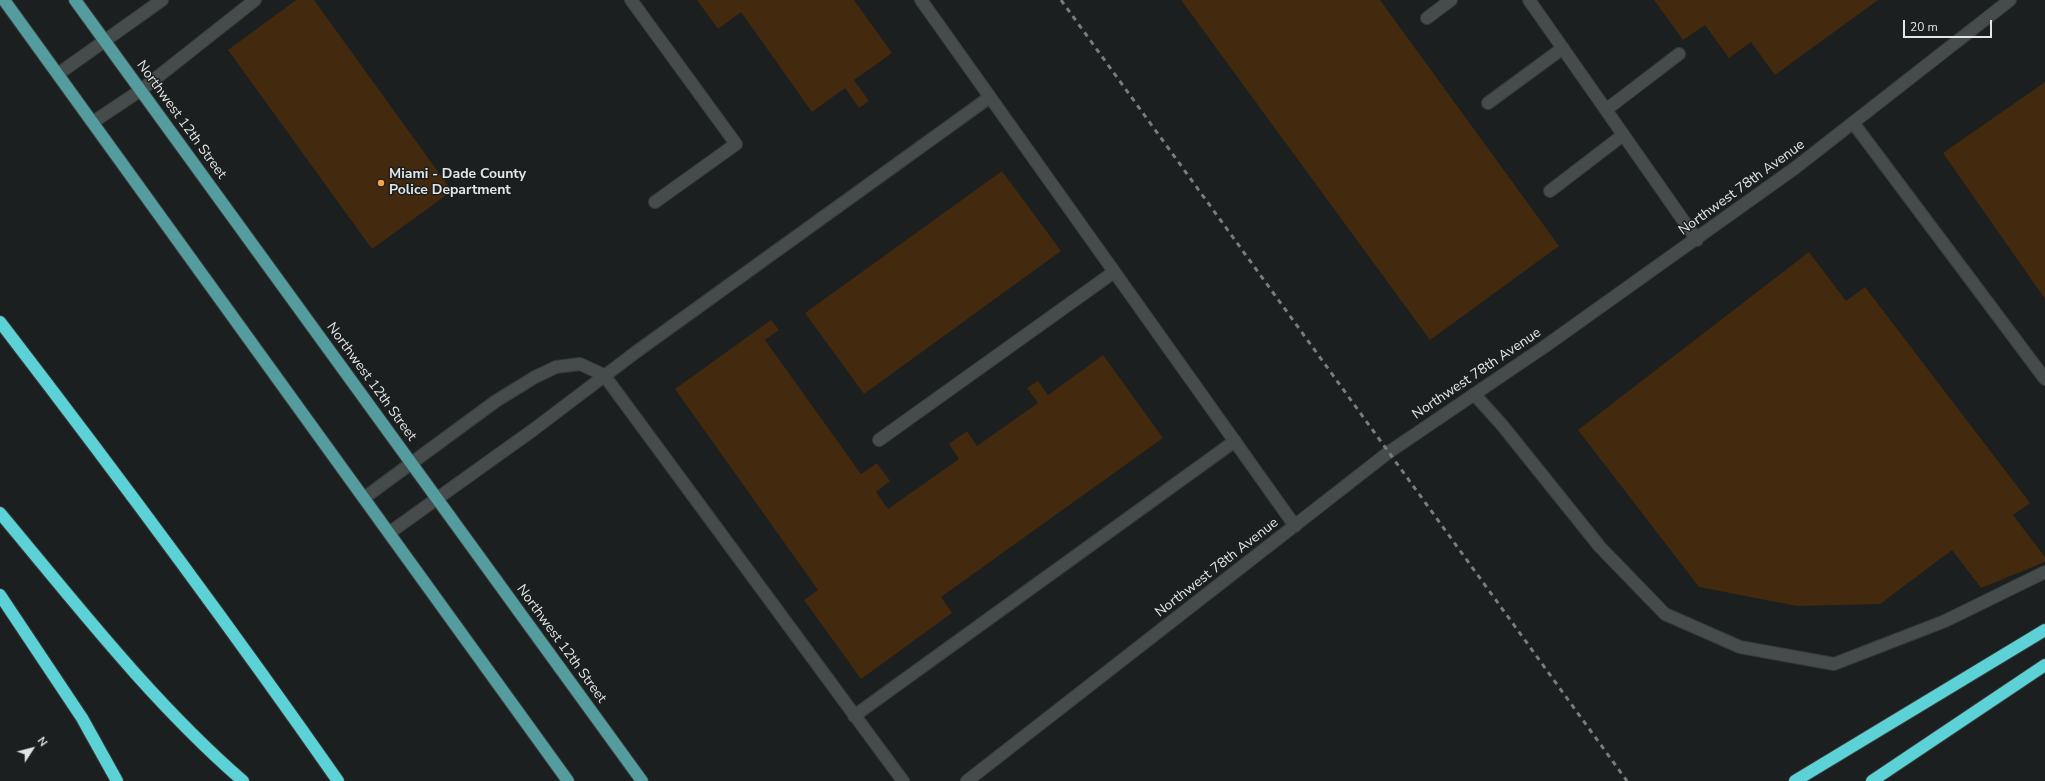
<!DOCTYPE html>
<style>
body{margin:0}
#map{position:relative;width:2045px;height:781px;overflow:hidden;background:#1b1f1f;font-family:"Nunito Sans",sans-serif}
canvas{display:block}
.north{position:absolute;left:12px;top:729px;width:40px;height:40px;-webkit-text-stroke:3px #1b1f1f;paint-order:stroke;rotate:54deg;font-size:11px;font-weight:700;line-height:16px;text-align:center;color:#e4e6e6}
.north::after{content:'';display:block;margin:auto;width:14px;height:18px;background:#e4e6e6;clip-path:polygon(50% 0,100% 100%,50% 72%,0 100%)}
.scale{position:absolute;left:1903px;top:20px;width:89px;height:18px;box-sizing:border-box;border:2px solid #e4e6e6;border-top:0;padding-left:5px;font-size:12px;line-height:14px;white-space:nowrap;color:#e4e6e6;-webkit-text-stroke:3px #1b1f1f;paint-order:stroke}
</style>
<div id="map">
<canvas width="2045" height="781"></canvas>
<div class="north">N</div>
<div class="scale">20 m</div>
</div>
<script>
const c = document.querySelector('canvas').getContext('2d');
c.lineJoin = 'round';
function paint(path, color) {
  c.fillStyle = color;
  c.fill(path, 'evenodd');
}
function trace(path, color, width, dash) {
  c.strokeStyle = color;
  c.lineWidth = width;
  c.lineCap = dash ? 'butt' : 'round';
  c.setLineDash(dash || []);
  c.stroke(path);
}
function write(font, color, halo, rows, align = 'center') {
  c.font = font + ' "Nunito Sans",sans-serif';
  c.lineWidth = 3;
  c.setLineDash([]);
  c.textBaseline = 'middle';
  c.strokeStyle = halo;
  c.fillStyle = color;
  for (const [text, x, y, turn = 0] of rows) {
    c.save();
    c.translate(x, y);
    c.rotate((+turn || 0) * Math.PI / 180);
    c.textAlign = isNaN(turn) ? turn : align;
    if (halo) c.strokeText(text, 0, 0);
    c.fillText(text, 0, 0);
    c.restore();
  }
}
paint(new Path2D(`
 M296,0H314L452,191L372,249L228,50Z
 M697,0H854L892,53L854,80L869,101L859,108L845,88L812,112L741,12L718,29Z
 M1181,0H1380L1559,246L1430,340Z
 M1654,0H1878L1775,75L1751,42L1729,58L1705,25L1683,40Z
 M2045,82V299L1943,153Z
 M1002,171L1061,251L864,394L805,313Z
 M1809,252L1846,301L1865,287L2030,503L2013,515L2045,557V562L1981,588L1952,550L1880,604L1797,606L1699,587L1578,430Z
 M771,320L779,330L765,340L861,474L877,463L890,481L876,492L888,509L959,459L949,444L967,431L977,446L1038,403L1027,388L1038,381L1048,395L1103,355L1163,438L941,597L952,613L861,679L804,600L818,590L675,389Z`), '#43290e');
const minor = new Path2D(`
 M631,0L736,144L655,202
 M921,0L1295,526
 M1529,0L1697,240
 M1427,18L1451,0
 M58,74L162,0
 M1488,103L1563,48
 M1607,109L1679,54
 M93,122L141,90L255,0
 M1854,124L2045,379
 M1550,191L1623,135
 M1474,394L1502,425L1600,547L1665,614L1740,647L1834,664L1945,621L2045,572
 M879,440L1114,272
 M364,498L496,401L535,377L556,367L580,364L604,375L903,781
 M389,533L533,430L636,352L990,97
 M854,716L1235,441
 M967,781L1389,452L1544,347L1795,168L2010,0`);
const major = new Path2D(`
 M4,0L568,781
 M75,0L642,781`);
const highway = new Path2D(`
 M0,322C116,473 229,625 338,781
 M0,513C77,605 152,702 243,781
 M0,595L82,718L117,781
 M1795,781L2045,630
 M1872,781L2045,665`);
trace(minor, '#373a3a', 14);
trace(major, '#373a3a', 14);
trace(highway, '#373a3a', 14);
trace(minor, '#464b4b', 12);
trace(major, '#549c9e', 12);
trace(highway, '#5dd2d6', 12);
trace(new Path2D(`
 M1061,0L1627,781`), '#797c7c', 3, [5, 5]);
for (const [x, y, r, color] of [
 [381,183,4,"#f6a248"]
]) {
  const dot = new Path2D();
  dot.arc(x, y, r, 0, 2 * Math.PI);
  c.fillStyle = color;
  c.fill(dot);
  trace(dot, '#1b1f1f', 1.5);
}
write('14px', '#e4e6e6', '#1b1f1f', [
 ["Northwest 12th Street",181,120,54],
 ["Northwest 78th Avenue",1742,188,-36],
 ["Northwest 78th Avenue",1477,374,-34],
 ["Northwest 12th Street",371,382,54],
 ["Northwest 78th Avenue",1217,568,-38],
 ["Northwest 12th Street",561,644,54]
]);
write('bold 14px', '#e4e6e6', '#1b1f1f', [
 ["Miami - Dade County",389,175],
 ["Police Department",389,191]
], 'left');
</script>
